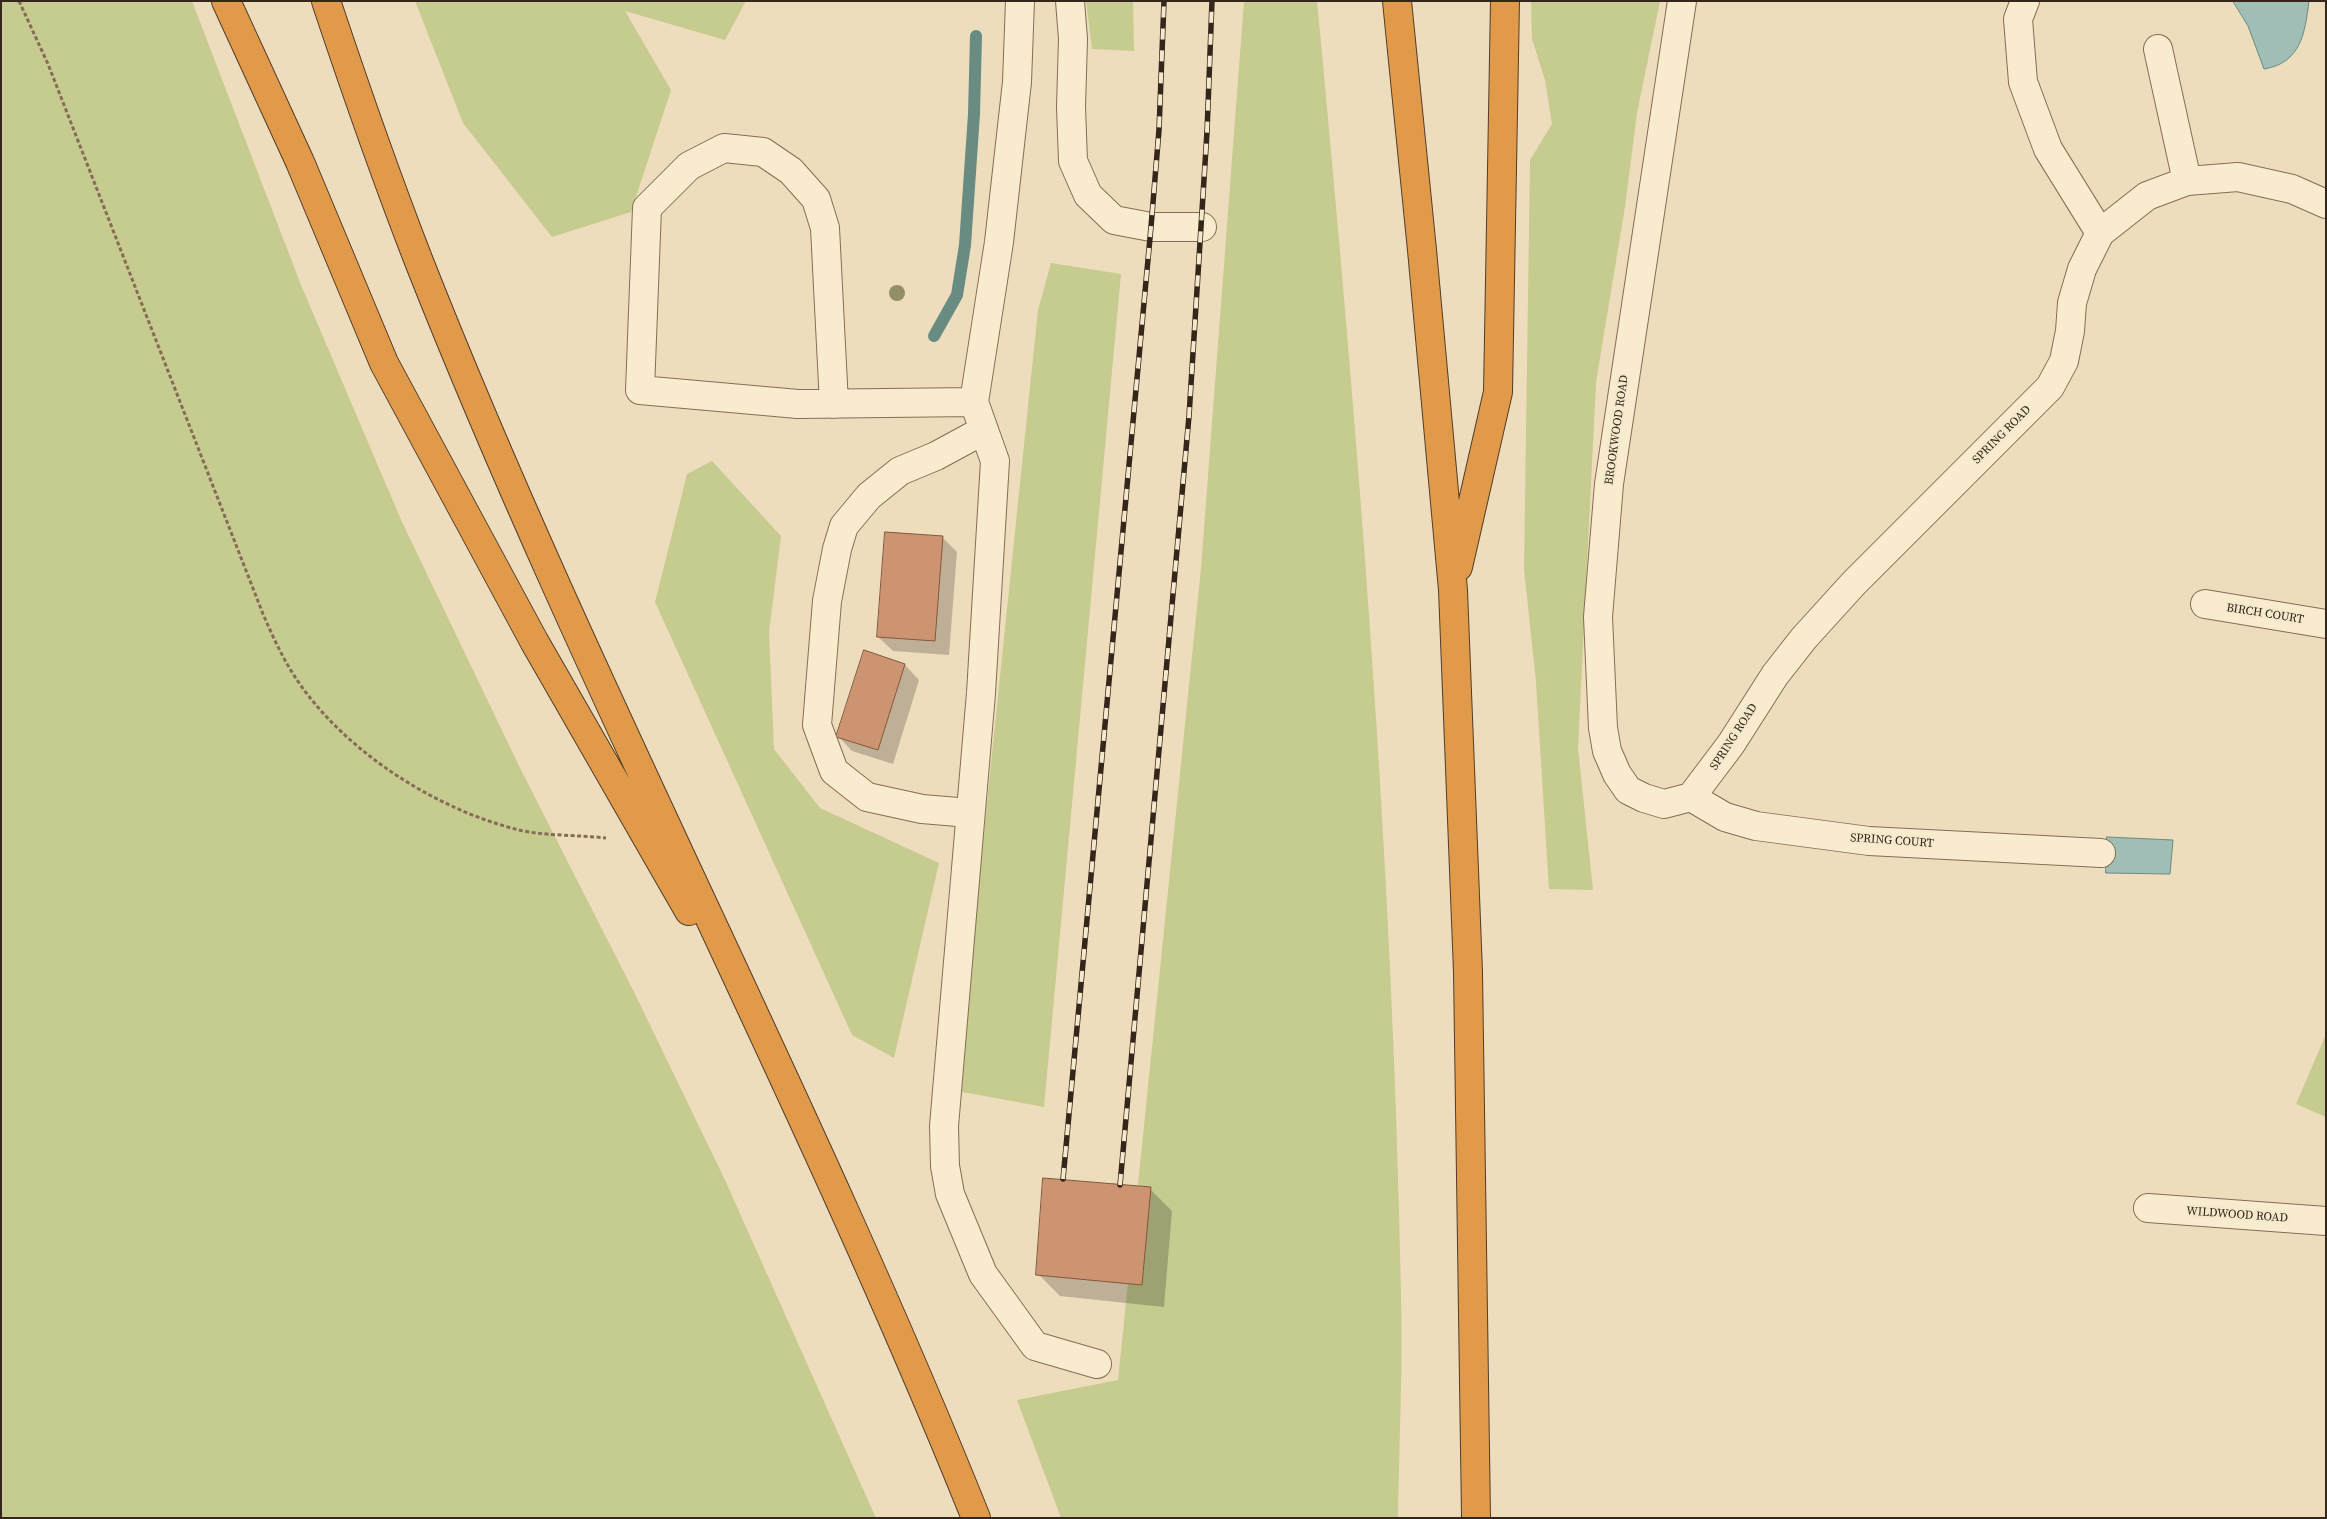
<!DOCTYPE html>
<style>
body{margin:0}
#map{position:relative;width:2327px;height:1519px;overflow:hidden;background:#eeddbc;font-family:"Source Serif 4",serif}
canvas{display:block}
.frame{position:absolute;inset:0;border:2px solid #34261a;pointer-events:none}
</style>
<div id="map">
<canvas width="2327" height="1519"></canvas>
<div class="frame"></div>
</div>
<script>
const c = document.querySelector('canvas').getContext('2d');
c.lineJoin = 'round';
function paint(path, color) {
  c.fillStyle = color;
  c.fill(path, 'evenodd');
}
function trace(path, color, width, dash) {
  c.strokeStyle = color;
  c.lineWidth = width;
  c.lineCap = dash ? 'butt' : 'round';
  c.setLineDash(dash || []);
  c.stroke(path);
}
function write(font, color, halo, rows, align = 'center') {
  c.font = font + ' "Source Serif 4",serif';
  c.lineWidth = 4.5;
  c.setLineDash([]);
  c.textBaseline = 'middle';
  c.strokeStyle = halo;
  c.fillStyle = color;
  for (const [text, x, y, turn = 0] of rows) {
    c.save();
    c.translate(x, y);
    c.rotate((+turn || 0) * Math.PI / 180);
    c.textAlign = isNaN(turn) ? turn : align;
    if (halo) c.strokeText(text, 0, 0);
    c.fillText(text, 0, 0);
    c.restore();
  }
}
paint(new Path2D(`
 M1,1H192L301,285L402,522L520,768L635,994L725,1180L876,1518H1Z
 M415,1H746L725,40L625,11L671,90L631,212L552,237L463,123Z
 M1086,1H1133L1134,51L1092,49Z
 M1244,1H1317C1358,432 1393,864 1401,1296C1403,1370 1399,1444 1398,1518H1061L1017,1400L1118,1380L1201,568Z
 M1531,1H1660L1637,113L1625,207L1596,382L1578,748L1593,890L1549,889L1536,682L1524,569L1530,160L1552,124L1545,80L1532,39Z
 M1051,263L1121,274L1044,1107L957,1091L1038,310Z
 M712,461L781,536L769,632L774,749L820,808L939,863L894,1058L852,1035L655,602L687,474Z
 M2326,1034V1117L2296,1104Z`), '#c6cb90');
const water = new Path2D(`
 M2233,1H2309C2305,33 2301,63 2264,69L2248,26Z
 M2107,837L2173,840L2170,874L2106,873Z`);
paint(water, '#a0beb5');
trace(water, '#688b82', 1);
paint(new Path2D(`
 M942,537L957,552L949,655L893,651L878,637Z
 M905,665L919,680L893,764L852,751L838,736Z
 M1150,1189L1172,1211L1164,1307L1060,1296L1038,1274Z`), '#0003');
trace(new Path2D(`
 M934,336L957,295L965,245L974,114L976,36`), '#688b82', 12);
const building = new Path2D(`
 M885,532L943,536L935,641L877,637Z
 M864,650L905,664L878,750L836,737Z
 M1043,1178L1151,1187L1142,1285L1036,1275Z`);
paint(building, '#cc9471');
trace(building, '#84563b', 1);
const minor = new Path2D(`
 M1020,1L1017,82L999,242L974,402L995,461L981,693L944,1126L945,1166L950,1194L983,1274L1035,1346L1097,1364
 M1070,1L1073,39L1071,107L1073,161L1088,195L1114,220L1151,227H1202
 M1682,1L1609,484L1598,617L1603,728L1607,751L1617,774L1628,790L1644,798L1664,804L1691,797
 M2025,1L2018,19L2023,82L2048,149L2100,233
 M2158,49L2187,181
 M834,404L825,228L816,199L791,171L763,152L724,148L689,166L647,208L640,390L798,404L974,402
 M2205,604L2326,624
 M1691,797L1731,744L1775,675L1804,638L1854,583L2050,387L2064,361L2070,331L2072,303L2082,269L2100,233L2147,196L2187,181L2238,177L2292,189L2326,204
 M1691,797L1725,817L1756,826L1869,841L2101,853
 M970,813L922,809L867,797L834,771L817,725L827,601L837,549L844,526L869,496L900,471L936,456L984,430
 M2148,1208L2326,1221`);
const highway = new Path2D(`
 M226,1L300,162L384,363L534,641L689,911
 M326,1C355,88 385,174 418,259C586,686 805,1092 976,1518
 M1397,1L1422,250L1453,590L1468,972L1476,1518
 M1458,567L1498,392L1505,1`);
trace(minor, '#856d55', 30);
trace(highway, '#523c2a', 30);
trace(new Path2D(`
 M19,1L48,64L263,614C270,630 277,646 286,662C331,743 430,808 519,830C544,836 580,835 606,838`), '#856d55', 3, [4, 2.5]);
trace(minor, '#f9ebce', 28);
trace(highway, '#e09a49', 28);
const rail = new Path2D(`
 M1063,1179L1151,227L1159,130L1164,1
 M1120,1185L1189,416L1207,132L1212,1`);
trace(rail, '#34261a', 5.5);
trace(rail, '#f5e8cb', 4, [11]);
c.fillStyle = '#928f67';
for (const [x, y] of [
 [897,293]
]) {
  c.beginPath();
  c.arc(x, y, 8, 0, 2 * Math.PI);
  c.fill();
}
write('12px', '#34261a', '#f5e8cb', [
 ["BROOKWOOD ROAD",1617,430,-82],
 ["SPRING ROAD",2002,435,-45],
 ["BIRCH COURT",2265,614,9],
 ["SPRING ROAD",1734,737,-57],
 ["SPRING COURT",1892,841,4],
 ["WILDWOOD ROAD",2237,1215,4]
]);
</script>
